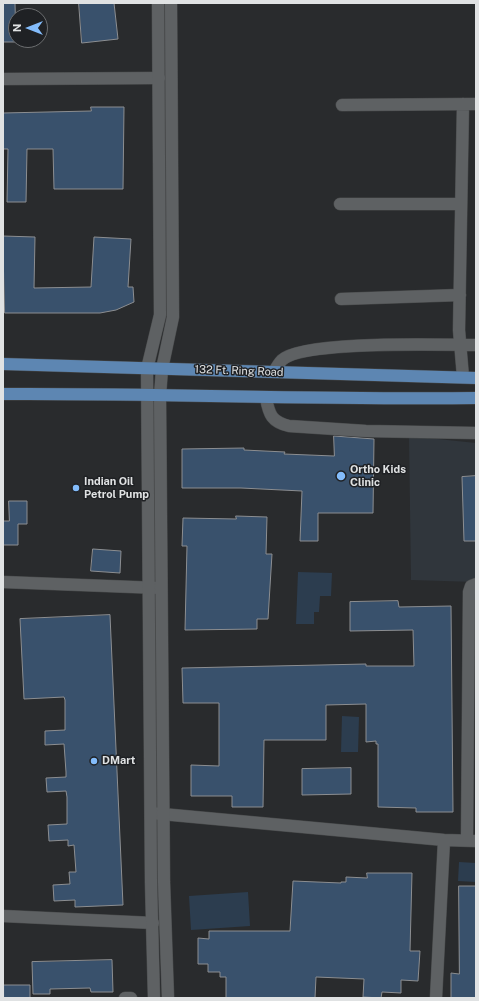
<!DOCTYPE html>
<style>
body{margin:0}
#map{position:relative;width:479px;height:1001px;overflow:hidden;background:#292b2d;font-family:"Public Sans",sans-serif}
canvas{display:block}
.frame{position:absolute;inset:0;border:4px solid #e0e2e3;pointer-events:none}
.north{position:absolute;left:8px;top:8px;width:40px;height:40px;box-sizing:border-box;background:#1f2124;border:1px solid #6c6e70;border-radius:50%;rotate:270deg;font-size:11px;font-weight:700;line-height:16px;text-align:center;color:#e0e2e3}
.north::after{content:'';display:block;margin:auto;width:14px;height:18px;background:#83bcfb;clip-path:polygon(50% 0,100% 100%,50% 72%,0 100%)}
</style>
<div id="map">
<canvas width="479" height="1001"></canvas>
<div class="frame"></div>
<div class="north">N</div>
</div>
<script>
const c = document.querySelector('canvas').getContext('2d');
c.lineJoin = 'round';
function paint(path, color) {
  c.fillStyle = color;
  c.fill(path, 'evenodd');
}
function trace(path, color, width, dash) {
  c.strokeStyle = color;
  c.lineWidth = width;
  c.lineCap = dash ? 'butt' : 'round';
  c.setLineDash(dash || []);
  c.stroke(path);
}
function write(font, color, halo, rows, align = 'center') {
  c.font = font + ' "Public Sans",sans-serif';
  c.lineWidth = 3;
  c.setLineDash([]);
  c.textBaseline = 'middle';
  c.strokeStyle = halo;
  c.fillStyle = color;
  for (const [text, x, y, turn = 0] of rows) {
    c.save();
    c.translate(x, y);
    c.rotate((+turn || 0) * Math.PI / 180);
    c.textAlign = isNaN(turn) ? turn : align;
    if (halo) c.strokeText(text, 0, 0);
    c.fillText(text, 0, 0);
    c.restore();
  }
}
paint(new Path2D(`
 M409,436L476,443V582L411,580Z`), '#30363c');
paint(new Path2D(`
 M298,572L332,573L331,596H320L319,612H314V624H296Z
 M342,716L359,717L358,752H341Z
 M459,862L476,863V882L458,881Z
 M248,892L250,926L191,930L189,896Z`), '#2c3d4f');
const building = new Path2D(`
 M3,3H15L16,42H3Z
 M79,3H114L118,39L82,43Z
 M91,107H124L123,189H54L53,149H27L26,202H7L8,149H3V113L91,111Z
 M3,236L35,237L34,288L91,287L94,237L131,239L128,287H133L134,302L116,310L100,313H5Z
 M334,436L374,439L373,513H318V541H300L302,491L241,488H182V449L244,448V450L285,452L284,454L334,456Z
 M476,476V541H464L462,477Z
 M9,501H27V524H18V545H3V521H9Z
 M236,516L267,517L266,554H272L268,619H257V629L185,630L187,546H182L183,518L236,519Z
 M93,549L121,551L120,573L91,571Z
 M398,601L399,607L451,606L453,812H416V808L378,807V744H376V741L366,742V704L326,705V740H264L263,807H232V796H191V765L219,766V703H183L182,668L366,664V666H414L413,630L350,631V602Z
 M110,615L123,905L75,907V900L54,901L53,885L70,884L69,872H76L74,845L68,846V840L49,841L48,825L67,824V797L66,791L47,792L46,778L66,777V772L64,744L45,745V731L65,730V700L64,697L24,699L20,619Z
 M351,768V794L302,795V769Z
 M367,873H412L410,951H420L418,981L401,980V993L382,992L381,998L363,997L364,979L316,977L315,998H226V977H220V972H208V964H198V938L209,939V931H290L293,881L341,883V882H346V877L367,878Z
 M459,886H476V998H451V973L459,974Z
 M112,960L113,992H91L90,988L50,989V994H33L32,962Z
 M4,985H30V998H4Z`);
paint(building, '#39516c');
trace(building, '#8c8e91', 1);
const street = new Path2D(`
 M3,79L159,78
 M342,105L476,104
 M340,204H461
 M341,299L460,295
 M274,372C276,368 279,363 282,360C303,340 442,345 476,345
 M463,377L459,330L463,104
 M266,398C269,415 272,422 289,426L366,431L476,433
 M3,582L159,588
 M151,813L444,840L476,841
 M467,840L469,592L471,586L476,584
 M3,916L153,923
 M125,998H131
 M436,998L444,840`);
const secondary = new Path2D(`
 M154,998L151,882L147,369L160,315L158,3
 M168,998L164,882L160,396L162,369L173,317L171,3`);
const primary = new Path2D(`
 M3,364L476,378
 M3,394C161,393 318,400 476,398`);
trace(street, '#484a4b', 13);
trace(secondary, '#484a4b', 13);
trace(primary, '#484a4b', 13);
trace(street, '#5e6163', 12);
trace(secondary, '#5e6163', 12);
trace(primary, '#5d86b2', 12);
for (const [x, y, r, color] of [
 [341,476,5,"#83bcfb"],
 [76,488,4,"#83bcfb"],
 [94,761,4,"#83bcfb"]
]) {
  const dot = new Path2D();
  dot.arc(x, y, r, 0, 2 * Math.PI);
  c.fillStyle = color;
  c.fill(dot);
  trace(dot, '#1f2124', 1.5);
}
write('11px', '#e0e2e3', '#1f2124', [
 ["132 Ft. Ring Road",239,371,2]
]);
write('bold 11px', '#e0e2e3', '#1f2124', [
 ["Ortho Kids",350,470],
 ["Clinic",350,483],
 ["Indian Oil",84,482],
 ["Petrol Pump",84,495],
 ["DMart",102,761]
], 'left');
</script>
